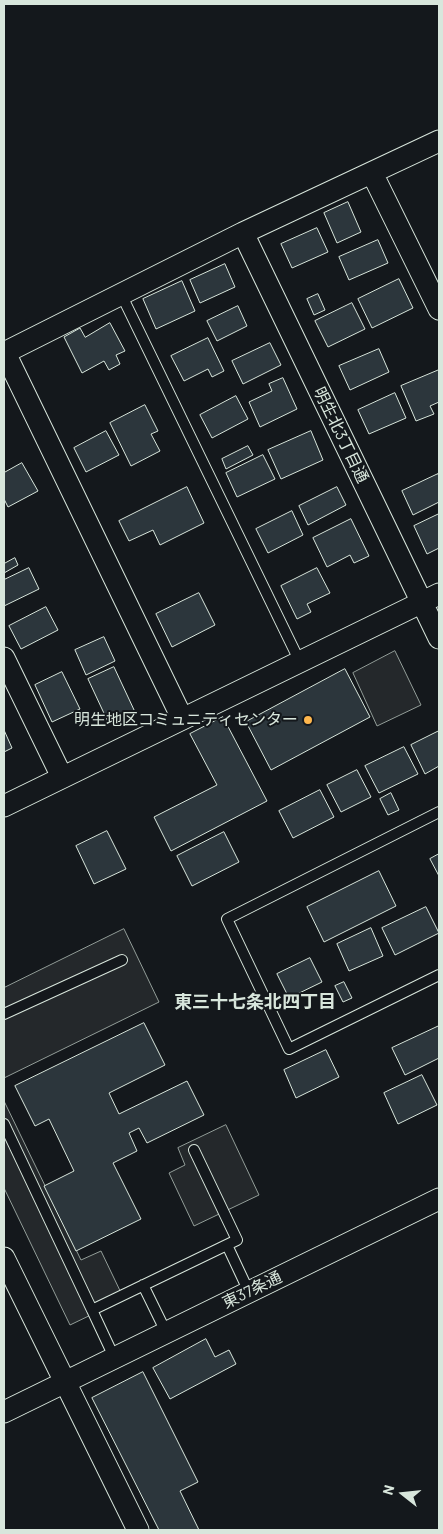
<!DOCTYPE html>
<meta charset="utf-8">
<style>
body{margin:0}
#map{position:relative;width:443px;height:1534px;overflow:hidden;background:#14181c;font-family:Barlow,sans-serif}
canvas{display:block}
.frame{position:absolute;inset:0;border:5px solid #d8e6dc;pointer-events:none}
.north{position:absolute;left:378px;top:1469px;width:50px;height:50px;-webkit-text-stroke:4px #14181c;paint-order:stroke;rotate:286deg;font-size:14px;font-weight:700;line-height:20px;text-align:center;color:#d8e6dc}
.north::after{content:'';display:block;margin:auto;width:18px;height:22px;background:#d8e6dc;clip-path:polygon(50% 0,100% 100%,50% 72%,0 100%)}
</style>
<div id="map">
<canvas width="443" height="1534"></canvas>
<div class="frame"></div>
<div class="north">N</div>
</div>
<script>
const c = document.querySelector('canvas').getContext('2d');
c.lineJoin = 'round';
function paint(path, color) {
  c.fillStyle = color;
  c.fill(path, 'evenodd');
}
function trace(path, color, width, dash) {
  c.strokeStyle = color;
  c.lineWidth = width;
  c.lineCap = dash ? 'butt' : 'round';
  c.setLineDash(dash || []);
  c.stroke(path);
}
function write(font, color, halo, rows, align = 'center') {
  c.font = font + ' Barlow,"Noto Sans JP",sans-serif';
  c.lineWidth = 4;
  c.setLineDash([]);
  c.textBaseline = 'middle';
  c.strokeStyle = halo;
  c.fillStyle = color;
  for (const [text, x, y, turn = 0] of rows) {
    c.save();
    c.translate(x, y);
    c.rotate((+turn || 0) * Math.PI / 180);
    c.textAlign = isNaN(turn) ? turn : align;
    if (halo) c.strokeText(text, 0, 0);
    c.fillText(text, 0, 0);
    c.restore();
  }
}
const parking = new Path2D(`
 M395,651L421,705L377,726L353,673Z
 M124,929L159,1002L4,1078V988Z
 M4,1101L81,1260L101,1251L124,1299L70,1325L4,1188Z
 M226,1125L259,1195L194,1226L169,1173L185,1165L178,1148Z`);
paint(parking, '#24282b');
trace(parking, '#939e99', 1);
const building = new Path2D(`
 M348,202L361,232L337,243L324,213Z
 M317,228L328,252L292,268L281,244Z
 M378,240L388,263L349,280L339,257Z
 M225,264L235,287L200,303L190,280Z
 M399,279L413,308L372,328L358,299Z
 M182,281L195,311L156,329L143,299Z
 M318,294L325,310L314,315L307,299Z
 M352,303L365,329L328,347L315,321Z
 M238,306L247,326L217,341L207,321Z
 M110,323L125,351L116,355L120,364L109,370L104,361L82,373L64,337L80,328L85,337Z
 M208,338L224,371L212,377L208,369L184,381L171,356Z
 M270,343L281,365L243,384L232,361Z
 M379,349L389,372L350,390L339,366Z
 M439,370V402L430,406L434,414L416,421L401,386Z
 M283,378L297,409L260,427L249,402L272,391L269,384Z
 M395,393L406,418L369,434L358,410Z
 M236,396L248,419L212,438L200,415Z
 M145,405L158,431L151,434L160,451L131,466L110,423Z
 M106,431L119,455L86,472L74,448Z
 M311,431L323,460L281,479L268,450Z
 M248,446L253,455L226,469L222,459Z
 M263,455L275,479L237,497L226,473Z
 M22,463L38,491L8,507L4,499V473Z
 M438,474L439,477V502L413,515L402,491Z
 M187,487L204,523L160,545L153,530L129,541L119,521Z
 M337,487L346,505L308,525L299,506Z
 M292,511L303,535L268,553L256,529Z
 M439,514V548L427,554L414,526Z
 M351,519L369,556L354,563L350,555L327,567L313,538Z
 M15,558L18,565L4,573V564Z
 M29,568L39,589L4,606V580Z
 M317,568L330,593L307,604L311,612L297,619L281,586Z
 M199,593L215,625L172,647L156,614Z
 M46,607L58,630L21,649L9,626Z
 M104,637L115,661L86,675L75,650Z
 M114,667L135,712L109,724L88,679Z
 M345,669L370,717L271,770L246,722Z
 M62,672L80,709L52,722L35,685Z
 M223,717L267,801L171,851L154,817L217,785L190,734Z
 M4,730L12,748L4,752Z
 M439,731V766L425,774L411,745Z
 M404,747L418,774L379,793L365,766Z
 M357,770L371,797L341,812L327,785Z
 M320,790L334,817L293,838L279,811Z
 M391,793L399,810L388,815L380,799Z
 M107,831L126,869L94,884L76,846Z
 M224,832L239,862L192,886L177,856Z
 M439,854V876L430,859Z
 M379,871L396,906L324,942L307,907Z
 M426,907L439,933L395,955L382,928Z
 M371,928L383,956L349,971L337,944Z
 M310,958L322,982L289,998L277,974Z
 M344,982L352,998L343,1002L335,986Z
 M144,1023L165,1065L109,1093L119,1114L187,1081L204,1115L147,1143L139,1128L129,1133L137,1151L113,1163L141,1219L76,1251L44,1186L74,1171L49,1119L35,1126L15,1086Z
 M439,1026V1058L405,1075L392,1048Z
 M326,1050L339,1077L296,1098L284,1070Z
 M422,1075L437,1105L398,1124L384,1093Z
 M206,1339L215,1357L229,1350L236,1364L170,1399L153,1368Z
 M143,1372L198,1482L180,1491L199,1530H159L92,1398Z`);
paint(building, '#2c363c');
trace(building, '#d8e6dc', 1);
const service = new Path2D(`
 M121,294L300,662
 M439,812L227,919L289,1049L439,975
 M4,1014L122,960
 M4,1124L92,1310L237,1240L194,1150
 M227,1245L249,1292
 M143,1285L166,1332
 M92,1310L114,1357`);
const minor = new Path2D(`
 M372,173L439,309
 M243,233L439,638
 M4,353L243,233L439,141
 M5,353L182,718
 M4,658L62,777
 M4,806L439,594
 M4,1258L138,1530
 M4,1412L439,1199`);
trace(service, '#d8e6dc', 12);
trace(minor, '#d8e6dc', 23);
trace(service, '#14181c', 10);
trace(minor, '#14181c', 21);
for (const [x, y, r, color] of [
 [308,720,5,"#ffb74d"]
]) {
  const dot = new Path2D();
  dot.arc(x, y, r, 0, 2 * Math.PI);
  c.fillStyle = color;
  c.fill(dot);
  trace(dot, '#14181c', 2);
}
write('16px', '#d8e6dc', '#14181c', [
 ["明生北3丁目通",341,435,64],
 ["東37条通",252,1290,-26]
]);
write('16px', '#d8e6dc', '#14181c', [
 ["明生地区コミュニティセンター",298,720]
], 'right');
write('bold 18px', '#d8e6dc', '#14181c', [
 ["東三十七条北四丁目",255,1002]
]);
</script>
